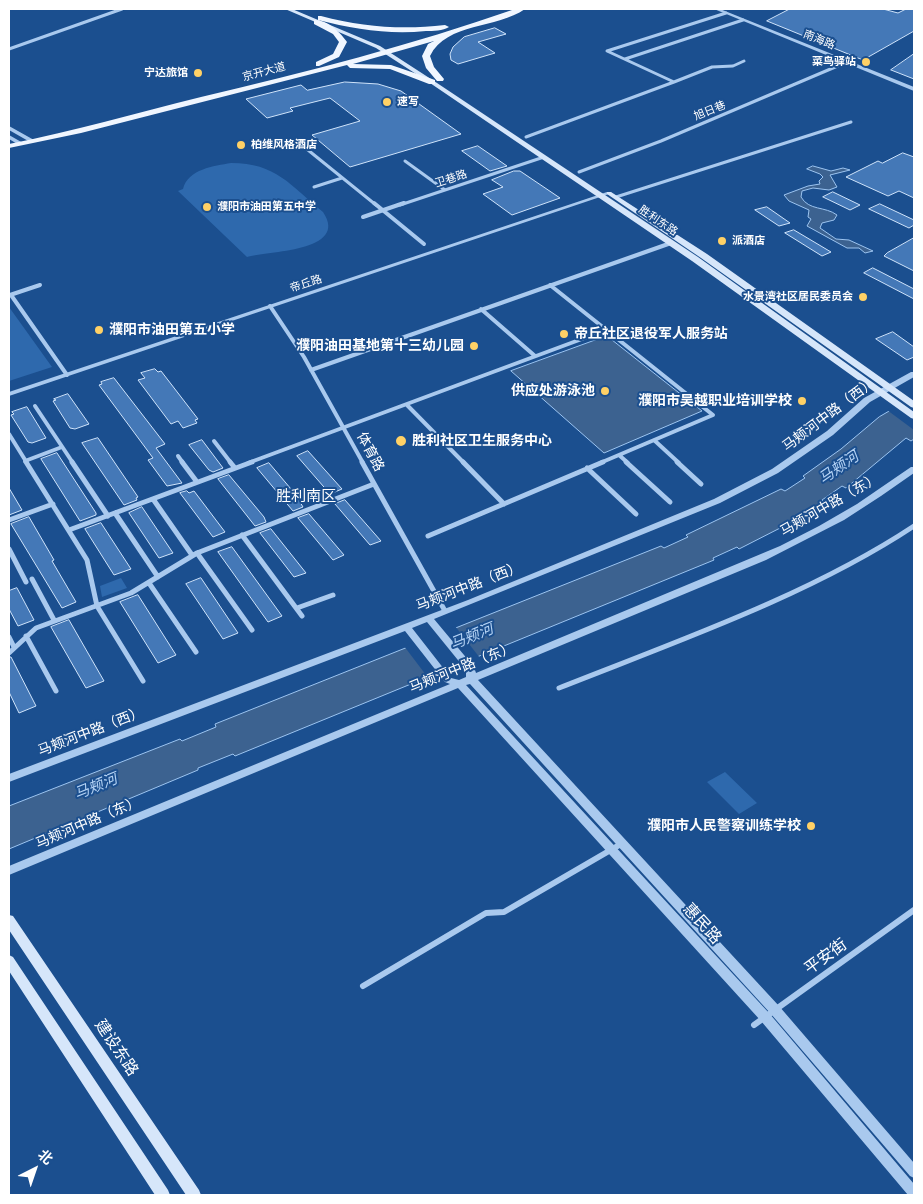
<!DOCTYPE html>
<meta charset="utf-8">
<style>
body{margin:0}
#map{position:relative;width:923px;height:1204px;overflow:hidden;background:#1b4f8f;font-family:"Fira Sans","Noto Sans SC",sans-serif}
canvas{display:block}
.frame{position:absolute;inset:0;border:10px solid #fff;pointer-events:none}
.north{position:absolute;left:10px;top:1144px;width:50px;height:50px;-webkit-text-stroke:4px #1b4f8f;paint-order:stroke;rotate:41deg;font-size:14px;font-weight:700;line-height:20px;text-align:center;color:#fff}
.north::after{content:'';display:block;margin:auto;width:18px;height:22px;background:#fff;clip-path:polygon(50% 0,100% 100%,50% 72%,0 100%)}
</style>
<div id="map">
<canvas width="923" height="1204"></canvas>
<div class="frame"></div>
<div class="north">北</div>
</div>
<script>
const c = document.querySelector('canvas').getContext('2d');
c.lineJoin = 'round';
function paint(path, color) {
  c.fillStyle = color;
  c.fill(path, 'evenodd');
}
function trace(path, color, width, dash) {
  c.strokeStyle = color;
  c.lineWidth = width;
  c.lineCap = dash ? 'butt' : 'round';
  c.setLineDash(dash || []);
  c.stroke(path);
}
function write(font, color, halo, rows, align = 'center') {
  c.font = font + ' "Fira Sans","Noto Sans SC",sans-serif';
  c.lineWidth = 4;
  c.setLineDash([]);
  c.textBaseline = 'middle';
  c.strokeStyle = halo;
  c.fillStyle = color;
  for (const [text, x, y, turn = 0] of rows) {
    c.save();
    c.translate(x, y);
    c.rotate((+turn || 0) * Math.PI / 180);
    c.textAlign = isNaN(turn) ? turn : align;
    if (halo) c.strokeText(text, 0, 0);
    c.fillText(text, 0, 0);
    c.restore();
  }
}
paint(new Path2D(`
 M231,163C276,163 290,185 323,212C350,252 266,251 247,257L178,191L183,189C188,169 214,166 231,163Z
 M9,307L52,367L9,381Z
 M121,578L127,588L102,597L100,586Z
 M725,772L757,803L739,814L707,782Z`), '#2e69ad');
const water = new Path2D(`
 M813,166L831,171L843,168L850,170L830,175L837,187L829,190L813,188L802,191L801,197C809,211 825,206 837,215L834,220L822,223L820,228L836,239L849,240L873,251L865,253L859,248H847L807,226L811,219L808,217L809,210L789,201L784,195L808,186L820,184L819,181L823,177L820,174L807,169Z
 M607,336L702,411L604,453L511,371Z
 M914,397V439L911,441L906,438L846,488L842,486L822,500L824,502L786,525L739,549L737,547L713,558L714,560L235,756L233,754L198,768V770L9,849V806L180,739L182,741L216,727L215,724L661,546L664,548L688,537L686,535L781,489L785,491L805,478L803,476L841,449L879,417Z`);
paint(water, '#3c6290');
trace(water, '#9cc4f0', 1);
paint(new Path2D(`
 M914,395V430L887,410Z
 M455,626L480,658L429,679L404,646Z`), '#1b4f8f');
const building = new Path2D(`
 M790,9H883L898,13L906,9H914V31L863,60L767,21Z
 M495,28L506,34L478,42L495,53L458,64L451,60L450,54L453,47L464,37Z
 M914,54V79L891,70Z
 M345,82L378,84L401,91L461,134L350,167L312,135L360,121L330,98L290,108L293,111L267,118L246,99L301,85L307,90Z
 M478,146L507,166L490,171L462,151Z
 M903,153L914,157V198L899,191L888,196L846,177L878,161L882,163Z
 M514,171H520L560,198L512,215L483,194L503,187L492,180Z
 M833,192L860,205L850,210L823,197Z
 M880,204L914,220V225L909,228L869,209Z
 M767,207L790,223L779,226L755,210Z
 M794,230L831,252L822,256L785,233Z
 M914,238V271L884,256L887,253Z
 M873,268L914,289V299L864,273Z
 M893,332L914,347V357L907,360L876,339Z
 M155,369L158,372L161,371L198,419L195,420L197,423L183,428L178,421L171,424L138,380L145,378L141,373Z
 M114,378L165,444L156,448L182,483L167,486L148,460L153,458L99,385L102,384L101,382Z
 M68,394L89,424L75,429L70,428L53,401L56,400L54,399Z
 M27,407L46,438L32,443L28,442L11,415L14,414L12,412Z
 M98,438L138,497L136,498L137,500L124,505L82,443Z
 M202,440L223,468L213,472L209,470L189,445Z
 M308,451L342,489L330,494L297,456Z
 M57,453L96,513V515L80,521L41,459Z
 M269,463L302,502H300L303,507L293,511L257,468Z
 M229,475L264,517L266,522L255,526L218,479Z
 M9,488L22,510L9,515Z
 M187,491L189,493L194,491L225,532L213,537L180,493Z
 M345,500L381,541L370,545L335,504Z
 M142,507L173,553L159,558L129,513Z
 M309,514L344,555L333,560L298,518Z
 M29,517L54,560L52,561L76,602L62,608L11,524Z
 M101,523L131,569L114,575L85,529Z
 M271,529L306,573L294,577L260,533Z
 M232,547L282,616L268,622L218,552Z
 M201,578L238,633L223,639L186,584Z
 M17,588L34,620L18,626L9,609V591Z
 M138,595L176,655L158,663L120,602Z
 M69,620L104,681L86,688L51,627Z
 M9,657H11L36,706L19,713L9,692Z`);
paint(building, '#4478b7');
trace(building, '#cfe3fa', 1);
trace(new Path2D(`
 M9,49L122,9
 M625,59L743,20
 M674,82L712,67L733,66L744,61
 M526,137L674,82L607,51L726,13
 M303,146L376,205
 M405,161L445,190
 M579,172L661,141L847,62
 M314,187L342,178
 M616,197L851,122
 M400,205L544,157`), '#a9c9ee', 3);
trace(new Path2D(`
 M374,203L424,244
 M363,217L404,203
 M550,285L713,415L600,463
 M10,295L40,285
 M11,295L67,375
 M270,306L304,357L363,463
 M481,309L535,356
 M311,370L671,243
 M407,405L464,463
 M35,406L73,463
 M9,434L27,463
 M654,440L679,463
 M214,441L231,463
 M619,455L628,463
 M178,456L183,463
 M25,461L62,447
 M248,463L606,330`), '#a9c9ee', 4);
trace(new Path2D(`
 M26,462L87,560L97,606L143,681
 M72,462L108,516
 M182,462L197,482
 M230,462L235,468
 M362,462L445,611
 M463,462L504,504
 M626,462L670,502
 M677,462L701,484
 M587,468L636,514
 M153,499L192,555
 M115,513L158,577
 M9,520L53,504
 M69,530L252,462
 M242,535L302,616
 M428,536L603,462
 M9,549L26,582
 M197,553L252,630
 M32,579L54,620
 M149,583L196,652
 M297,608L333,595
 M26,636L56,691
 M9,637L14,647
 M9,653L36,628L131,593L197,553L374,484
 M559,688C675,642 810,595 914,526`), '#a9c9ee', 5);
trace(new Path2D(`
 M363,986L486,913L504,912L621,844
 M754,1025L914,910`), '#a9c9ee', 6);
paint(new Path2D(`
 M714,9H720L914,87V91Z
 M9,126L34,140L35,141L30,142L9,130Z
 M9,135L23,143L24,144L19,145L9,139Z
 M607,192L612,193L9,396V392Z
 M911,372H914V377L870,402L833,435L778,473L720,503L434,619L474,667L476,673L780,546L819,526L857,504L911,467H914V473L881,496L844,520L766,560L478,680L779,1006L914,1163V1178L910,1176L771,1014L470,684L466,685L769,1013L914,1184V1195H908L761,1021L458,688L9,875V866L450,684L445,682L405,631L9,782V774L468,600L714,499L772,469L827,431L864,398ZM427,622L466,670V677L459,680L451,678L412,628Z`), '#a9c9ee');
paint(new Path2D(`
 M285,9H292L380,46L434,81L698,257L914,412V419L911,418L692,261L430,83L376,48Z
 M607,192H611L707,254L914,401V408L911,407L701,258L607,194Z
 M9,915L13,916L199,1190L201,1195H186L9,930Z
 M9,955L13,957L168,1190L170,1195H155L9,971Z`), '#d6e6fa');
paint(new Path2D(`
 M515,9H525C497,29 447,22 430,56L434,67L444,79L443,81H437L426,68L422,56L428,44L434,41L353,64L391,65L435,80V84H429L390,69L350,68L347,65L81,133L9,148V144C73,131 137,113 201,97C307,72 412,45 515,9Z
 M321,16C363,27 402,30 445,25L449,27C443,31 433,31 426,31C389,35 354,29 318,20V16Z
 M314,20C328,20 340,32 347,42L339,57L319,66H316V62L333,54L339,42L333,34L314,24Z`), '#f0f6ff');
for (const [x, y, r, color] of [
 [866,62,5,"#ffd166"],
 [198,73,5,"#ffd166"],
 [387,102,5,"#ffd166"],
 [241,145,5,"#ffd166"],
 [207,207,5,"#ffd166"],
 [722,241,5,"#ffd166"],
 [863,297,5,"#ffd166"],
 [99,330,5,"#ffd166"],
 [564,334,5,"#ffd166"],
 [474,346,5,"#ffd166"],
 [605,391,5,"#ffd166"],
 [802,401,5,"#ffd166"],
 [401,441,6,"#ffd166"],
 [811,826,5,"#ffd166"]
]) {
  const dot = new Path2D();
  dot.arc(x, y, r, 0, 2 * Math.PI);
  c.fillStyle = color;
  c.fill(dot);
  trace(dot, '#1b4f8f', 2);
}
write('11px', '#fff', '#1b4f8f', [
 ["南海路",819,40,22],
 ["京开大道",264,72,-15],
 ["旭日巷",710,111,-22],
 ["卫巷路",451,179,-18],
 ["胜利东路",658,221,34],
 ["帝丘路",306,284,-18]
]);
write('bold 11px', '#fff', '#1b4f8f', [
 ["菜鸟驿站",856,62,"right"],
 ["宁达旅馆",188,73,"right"],
 ["速写",397,102],
 ["柏维风格酒店",251,145],
 ["濮阳市油田第五中学",217,207],
 ["派酒店",732,241],
 ["水景湾社区居民委员会",853,297,"right"]
], 'left');
write('bold 14px', '#fff', '#1b4f8f', [
 ["濮阳市油田第五小学",109,330,"left"],
 ["帝丘社区退役军人服务站",574,334,"left"],
 ["濮阳油田基地第十三幼儿园",464,346],
 ["供应处游泳池",595,391],
 ["濮阳市吴越职业培训学校",792,401],
 ["胜利社区卫生服务中心",412,441,"left"],
 ["濮阳市人民警察训练学校",801,826]
], 'right');
write('14px', '#fff', '#1b4f8f', [
 ["马颊河中路（西）",829,415,-37],
 ["体育路",370,452,62],
 ["马颊河中路（东）",830,505,-30],
 ["马颊河中路（西）",469,587,-21],
 ["马颊河中路（东）",462,668,-22],
 ["马颊河中路（西）",91,732,-21],
 ["马颊河中路（东）",88,823,-23]
]);
write('italic 15px', '#b5d3f5', '#1b4f8f', [
 ["马颊河",839,468,-35],
 ["马颊河",472,637,-22],
 ["马颊河",96,787,-22]
]);
write('15px', '#fff', '#1b4f8f', [
 ["胜利南区",306,497]
]);
write('16px', '#fff', '#1b4f8f', [
 ["惠民路",702,924,48],
 ["平安街",826,957,-36],
 ["建设东路",116,1048,56]
]);
</script>
